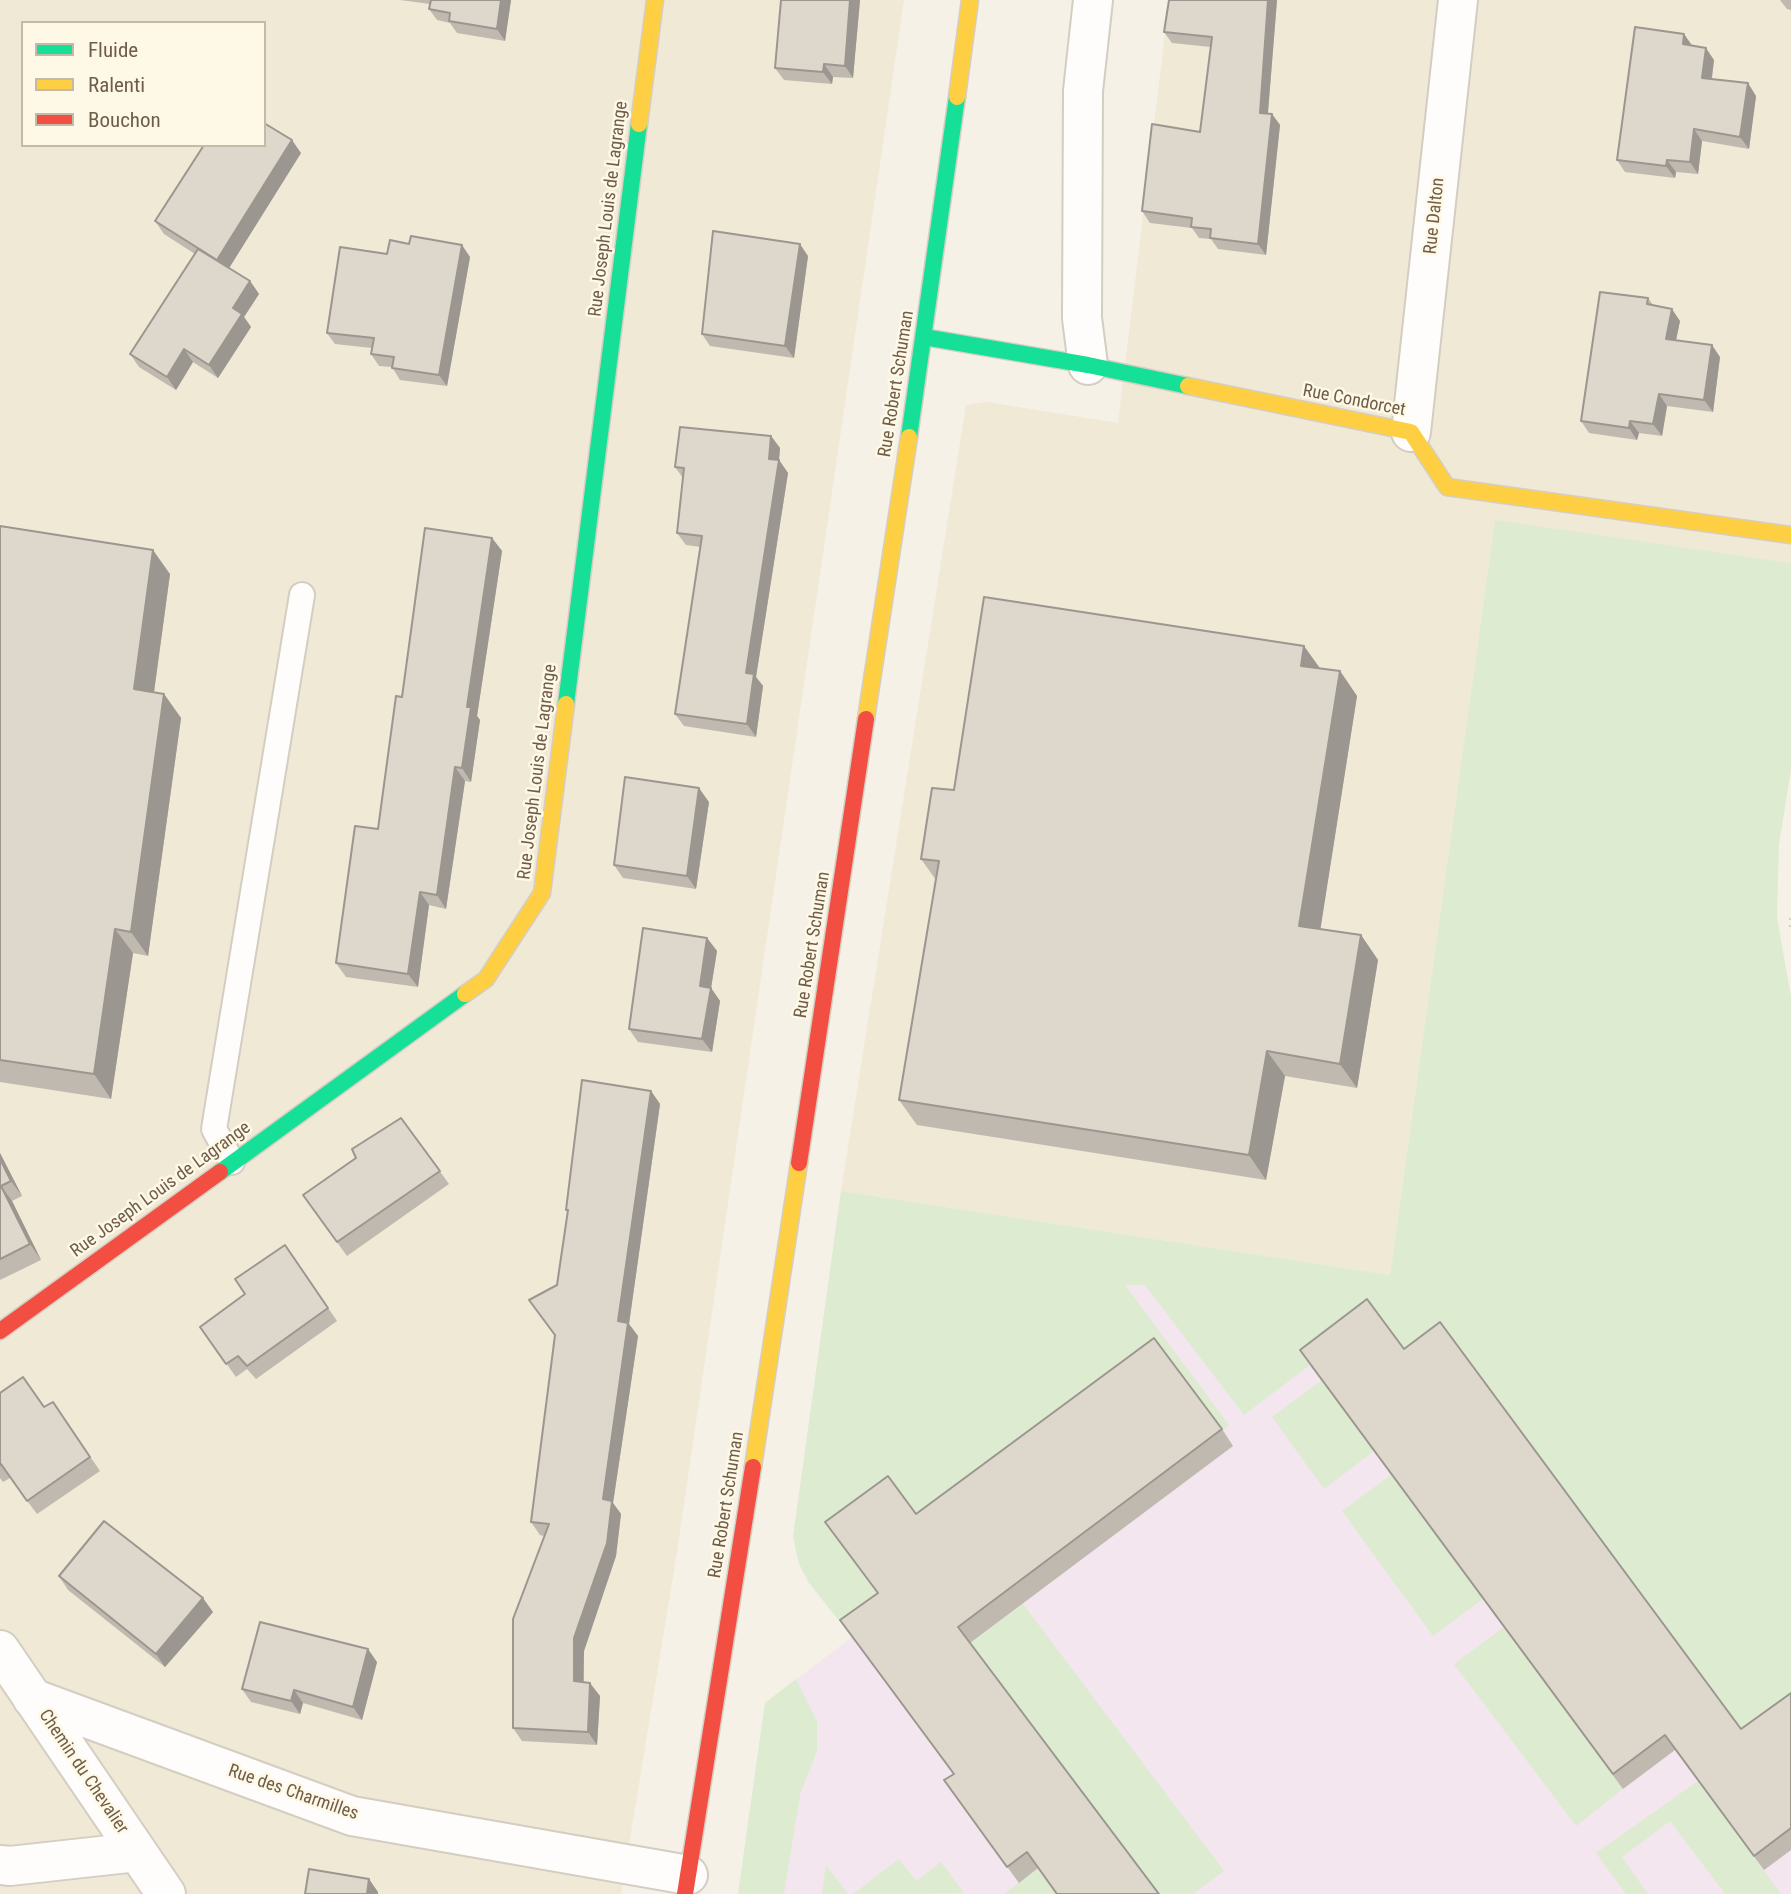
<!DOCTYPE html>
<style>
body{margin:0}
#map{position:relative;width:1791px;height:1894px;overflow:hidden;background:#f5f1e6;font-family:"Roboto Condensed",sans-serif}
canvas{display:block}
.legend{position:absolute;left:21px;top:21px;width:245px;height:126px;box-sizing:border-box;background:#fef8e6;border:2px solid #c5baa7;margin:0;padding:9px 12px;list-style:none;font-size:21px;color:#705d49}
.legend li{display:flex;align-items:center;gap:14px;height:35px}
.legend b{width:35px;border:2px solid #c5baa7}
</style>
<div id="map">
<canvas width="1791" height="1894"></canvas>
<ul class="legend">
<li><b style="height:9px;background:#16e098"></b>Fluide</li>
<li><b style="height:9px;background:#ffcf43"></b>Ralenti</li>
<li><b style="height:9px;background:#f24e42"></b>Bouchon</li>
</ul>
</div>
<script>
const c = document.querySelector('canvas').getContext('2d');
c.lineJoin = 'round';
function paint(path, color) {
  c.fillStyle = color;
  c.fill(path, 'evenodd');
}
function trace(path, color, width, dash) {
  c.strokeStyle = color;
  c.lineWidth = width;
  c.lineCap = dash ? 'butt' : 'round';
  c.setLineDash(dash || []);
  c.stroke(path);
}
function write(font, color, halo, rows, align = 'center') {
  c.font = font + ' "Roboto Condensed",sans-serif';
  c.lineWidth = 5;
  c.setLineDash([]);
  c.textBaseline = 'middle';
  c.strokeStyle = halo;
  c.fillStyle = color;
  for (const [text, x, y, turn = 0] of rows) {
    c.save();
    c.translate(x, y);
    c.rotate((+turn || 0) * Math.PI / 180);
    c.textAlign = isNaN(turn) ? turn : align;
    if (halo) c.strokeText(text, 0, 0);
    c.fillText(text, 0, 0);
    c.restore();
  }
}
paint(new Path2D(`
 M0,0H904L677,1552L621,1894H0ZM23,23H264V145H23Z
 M1169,0H1791V563L1495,521L1390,1275L841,1191L966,405L987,402L1118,423Z`), '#f0e9d6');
paint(new Path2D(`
 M841,1191L1791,1394V1894H738L765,1703L852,1637L809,1583L799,1564L793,1537Z`), '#f3e6ef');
paint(new Path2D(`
 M1495,520L1791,563V769L1779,845L1777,917L1791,997V1715L1724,1763L1377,1314L1244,1415L1145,1285H1125L1229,1425L1222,1431L889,1609L852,1637L809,1583L799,1564L793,1537L841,1191L1390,1275Z
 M1373,1342L1374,1451L1324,1489L1272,1417Z
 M1391,1475L1483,1599L1433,1636L1342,1511Z
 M1023,1604L1224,1871L1193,1894H1158L970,1643Z
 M1504,1627L1623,1789L1576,1826L1454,1664Z
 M796,1679L817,1721V1750L800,1795L784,1894H738L765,1703Z
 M1698,1781L1781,1894H1725L1670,1821L1622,1857L1648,1894H1626L1596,1853Z
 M899,1859L916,1881L941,1862L964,1893L853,1894Z
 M826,1865L848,1894H822Z
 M1038,1868L1057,1894H1004Z`), '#ddecd1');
const lane = new Path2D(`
 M232,1162L214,1129L302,595`);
const street = new Path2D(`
 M1088,365L1082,318L1083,91L1093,0
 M1411,432L1458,0
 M0,1650L166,1894
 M32,1698L352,1816L688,1875
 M0,1865L10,1866L137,1852`);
const fast = new Path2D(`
 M924,337L1088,365L1188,386
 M909,437L957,97
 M566,704L639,124
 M220,1172L465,994`);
const slow = new Path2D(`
 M957,97L970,0
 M639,124L655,0
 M1188,386L1411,432L1447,487L1791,535
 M866,719L909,437
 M465,994L486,979L542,893L566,704
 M753,1467L799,1163`);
const jam = new Path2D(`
 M799,1163L866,719
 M0,1331L220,1172
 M685,1894L753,1467`);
trace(lane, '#d3cdc2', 28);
trace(street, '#d3cdc2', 42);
trace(fast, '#d5cec3', 19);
trace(slow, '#d5cec3', 19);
trace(jam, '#d5cec3', 19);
trace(new Path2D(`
 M1791,918V930`), '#d6d0c9', 4.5, [2, 5]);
trace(lane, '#fefdfb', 24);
trace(street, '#fefdfb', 38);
trace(fast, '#16e098', 16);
trace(slow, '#ffcf43', 16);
trace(jam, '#f24e42', 16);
paint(new Path2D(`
 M400,0H511L505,41L457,33L450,23L437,20L429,9L430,4Z
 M860,0L853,78L833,77L832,84L784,80L775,68Z
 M1277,0L1268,113L1272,114L1280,125L1266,255L1218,249L1211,239L1199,238L1192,228L1150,223L1142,211L1200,132L1211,47L1172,43L1164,32Z
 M1780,0H1791V10L1787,9Z
 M1684,34L1692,45L1714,60L1712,79L1756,96L1749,149L1702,141L1698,174L1676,172L1675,178L1625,172L1617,160Z
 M301,153L229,268L250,281L259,294L244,317L251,327L218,378L193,362L176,390L139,367L130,354L195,254L164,234L155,221Z
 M387,254L470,257L447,386L400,380L392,367L379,366L371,354L372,348L335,344L327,333Z
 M808,256L794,358L710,346L702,334Z
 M1648,298L1653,305L1680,321L1676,340L1720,357L1713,412L1667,406L1662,436L1639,433L1637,440L1589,433L1581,421Z
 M771,436L780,448L779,460L788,473L756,677L763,686L756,737L684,726L675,714L701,547L686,545L677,533L683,478L675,467Z
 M0,526L170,574L154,692L164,694L181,718L148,956L133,953L111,1099L0,1082Z
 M492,538L502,551L477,716L480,720L471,782L465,781L446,909L429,905L418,987L346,977L336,963L378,829L402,697Z
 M1320,668L1340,671L1357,696L1320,929L1361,935L1378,960L1357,1088L1285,1076L1266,1180L917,1125L899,1100L936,880L921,859L954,790Z
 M709,802L696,889L623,878L614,865Z
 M707,938L717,951L711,988L720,1001L712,1052L638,1042L629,1029Z
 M651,1091L660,1104L629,1324L638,1336L613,1503L621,1514L616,1556L584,1651V1682L600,1696L597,1745L522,1741L513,1728L544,1536L540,1535L531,1522L555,1336L529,1300L557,1285L568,1212L566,1210Z
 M401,1118L449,1184L347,1256L303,1195L356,1158Z
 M0,1153L22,1196L12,1201L41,1260L0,1280Z
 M285,1245L337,1321L256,1379L247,1369L236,1377L200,1327L245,1294Z
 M1404,1349L1741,1729L1791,1693V1850L1764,1870L1675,1750L1623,1789L1310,1365Z
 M0,1393L44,1407L53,1402L100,1471L37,1514L10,1478L3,1482L0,1478Z
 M1222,1429L1233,1446L970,1643L1038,1868L1019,1883L944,1780L953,1774L877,1593L916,1514Z
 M59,1576L213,1612L165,1667L68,1590Z
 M377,1662L362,1720L303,1703L300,1714L251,1702L242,1689Z`), '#bfb9af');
paint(new Path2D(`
 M501,0H511L505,41L497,29Z
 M850,0H860L853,78L845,66Z
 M1268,0H1277L1267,124L1260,113Z
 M1684,34L1692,46L1683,44Z
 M1706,48L1714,60L1710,90L1702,78Z
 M824,64L833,77L832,84L823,72Z
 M1748,83L1756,96L1749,149L1740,137Z
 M1272,114L1280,125L1266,255L1258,244Z
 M1694,129L1702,141L1698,174L1690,162Z
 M292,140L301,153L226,273L217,260Z
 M1667,160L1676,172L1675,178L1666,166Z
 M800,244L808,256L794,358L785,346Z
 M462,245L470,257L447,386L439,375Z
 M250,281L259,294L244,317L251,327L218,378L209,365L233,308Z
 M1672,309L1680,321L1674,350L1666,339Z
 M1712,345L1720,357L1713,412L1704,400Z
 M184,349L193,362L176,390L167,377Z
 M1659,394L1667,406L1662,436L1653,424Z
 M1630,421L1639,433L1637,440L1629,428Z
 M771,436L780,448L778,471L779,460L788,473L756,677L763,686L756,737L747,724L746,673Z
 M492,538L502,551L477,716L480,720L471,782L462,768L467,707Z
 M153,550L170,574L151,714L134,689Z
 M1304,646L1322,671L1301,666Z
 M1340,671L1357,696L1317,951L1299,926Z
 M164,694L181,718L148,956L131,932Z
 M455,767L465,781L446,909L437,895Z
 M699,788L709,802L696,889L687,876Z
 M420,892L429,905L418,987L408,974Z
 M115,929L133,953L111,1099L94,1074Z
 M1361,935L1378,960L1357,1088L1340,1064Z
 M707,938L717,951L711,988L720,1001L712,1052L702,1039L700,986Z
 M1267,1051L1285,1076L1266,1180L1249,1155Z
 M651,1091L660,1104L629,1324L638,1336L613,1503L621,1514L616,1556L584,1651L583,1695L574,1681V1638L603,1499L618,1321Z
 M0,1153L22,1196L11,1181L0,1159Z
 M1,1186L12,1201L41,1260L30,1244Z
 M203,1598L213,1612L165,1667L156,1654Z
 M368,1649L377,1662L362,1720L353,1707Z
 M590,1683L600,1696L597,1745L588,1732Z
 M294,1690L303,1703L300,1714L291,1701Z
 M369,1879L378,1892V1894H367Z`), '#9b968f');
const building = new Path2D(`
 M431,0H501L497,29L449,21L450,13L429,9Z
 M781,0H850L845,66L824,64L823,72L775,68Z
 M1169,0H1268L1260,113L1272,114L1258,244L1210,238L1211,229L1191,227L1192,218L1142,211L1152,124L1200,132L1212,37L1164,32Z
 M1635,27L1684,34L1683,44L1706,48L1702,78L1748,83L1740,137L1694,129L1690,162L1667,160L1666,166L1617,160Z
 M264,123L292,140L217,260L155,221L204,145H264Z
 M713,231L800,244L785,346L702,334Z
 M411,236L462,245L439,375L392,368L394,357L371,354L374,338L327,333L340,247L387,254L390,240L409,244Z
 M198,249L250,281L233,308L242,314L209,365L184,349L167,377L130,354Z
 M1600,292L1648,298L1647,304L1672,309L1666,339L1712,345L1704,400L1659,394L1653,424L1630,421L1629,428L1581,421Z
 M680,427L771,436L769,459L779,460L746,673L754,674L747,724L675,714L702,536L677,533L684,468L675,467Z
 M0,526L153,550L134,689L164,694L131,932L115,929L94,1074L0,1060Z
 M425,528L492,538L467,707H471L462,768L455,767L437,895L420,892L408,974L336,963L355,826L378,829L396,696L402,697Z
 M984,597L1304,646L1301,666L1340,671L1299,926L1361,935L1340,1064L1267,1051L1249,1155L899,1100L939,861L921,859L932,788L954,790Z
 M625,777L699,788L687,876L614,865Z
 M643,928L707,938L700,986L711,988L702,1039L629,1029Z
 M582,1080L651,1091L618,1321L628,1323L603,1499L612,1501L607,1543L574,1638V1681L590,1683L588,1732L513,1728V1619L549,1524L531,1522L555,1335L529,1300L557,1285L568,1210H566Z
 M401,1118L440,1171L337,1242L303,1195L356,1158L352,1149Z
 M0,1159L11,1181L1,1186L30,1244L0,1259Z
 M285,1245L328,1308L247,1366L238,1356L226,1364L200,1327L245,1294L235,1279Z
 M1367,1299L1404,1349L1440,1322L1741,1729L1791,1693V1828L1754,1856L1665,1735L1613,1774L1300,1350Z
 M1154,1338L1222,1429L958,1627L1159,1894H1057L1027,1852L1007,1867L944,1780L954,1774L840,1620L878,1593L825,1522L888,1476L916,1514Z
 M23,1377L44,1407L53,1402L90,1457L27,1501L1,1464L0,1465V1393Z
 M104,1521L203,1598L156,1654L59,1576Z
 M260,1622L368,1649L353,1707L294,1690L291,1701L242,1689Z
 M309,1869L369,1879L367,1894H305Z`);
paint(building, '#ded7cc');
trace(building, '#9b968f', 2);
write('18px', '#705d49', '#fef8e6', [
 ["Rue Joseph Louis de Lagrange",609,209,-83],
 ["Rue Dalton",1435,216,-84],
 ["Rue Robert Schuman",897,384,-81],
 ["Rue Condorcet",1354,401,11],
 ["Rue Joseph Louis de Lagrange",538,772,-83],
 ["Rue Robert Schuman",813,945,-81],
 ["Rue Joseph Louis de Lagrange",161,1190,-36],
 ["Rue Robert Schuman",727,1505,-81],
 ["Chemin du Chevalier",83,1772,56],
 ["Rue des Charmilles",293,1793,19]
]);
</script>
